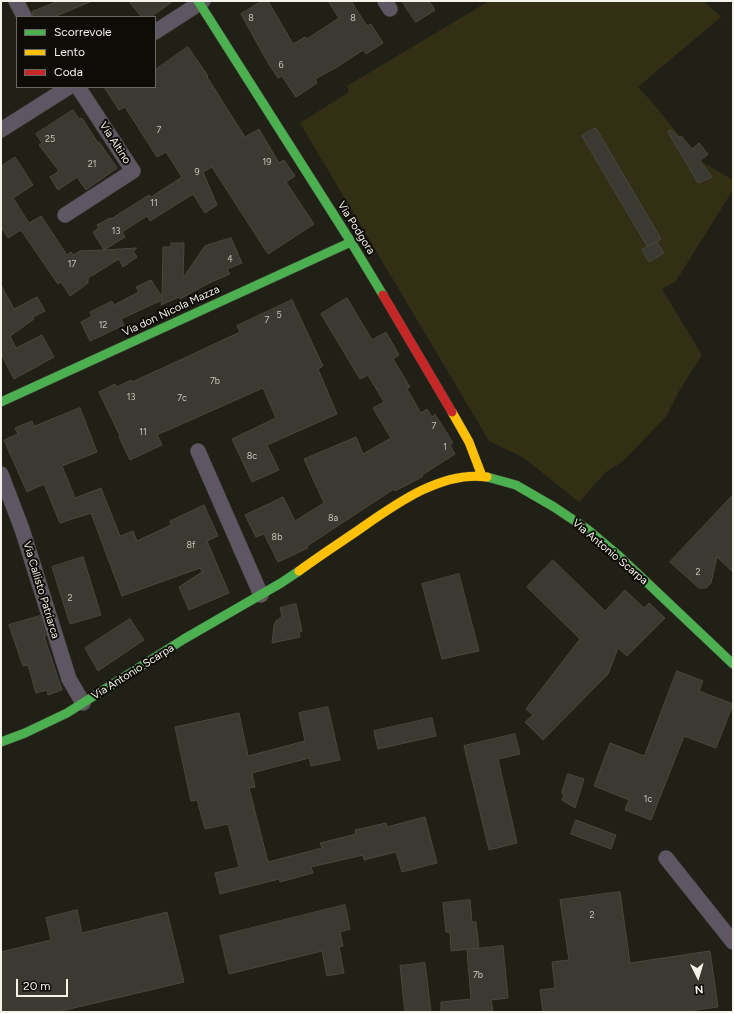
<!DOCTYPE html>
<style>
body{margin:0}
#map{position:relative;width:734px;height:1013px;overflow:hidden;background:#212017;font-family:Figtree,sans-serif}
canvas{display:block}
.frame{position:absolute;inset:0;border:2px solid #f4f3e9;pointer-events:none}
.legend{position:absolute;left:16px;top:16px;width:140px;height:72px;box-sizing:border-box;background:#0d0c06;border:1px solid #696861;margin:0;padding:5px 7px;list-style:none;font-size:12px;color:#f4f3e9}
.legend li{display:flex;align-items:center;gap:8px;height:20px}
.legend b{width:20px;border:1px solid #696861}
.north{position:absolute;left:678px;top:957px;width:40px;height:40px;-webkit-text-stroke:3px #0d0c06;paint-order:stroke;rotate:175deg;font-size:11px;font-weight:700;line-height:16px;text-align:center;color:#f4f3e9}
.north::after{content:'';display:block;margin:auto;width:14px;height:18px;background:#f4f3e9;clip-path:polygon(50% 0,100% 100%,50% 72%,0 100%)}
.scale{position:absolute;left:16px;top:979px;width:52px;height:18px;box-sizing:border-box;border:2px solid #f4f3e9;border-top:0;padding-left:5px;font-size:12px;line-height:14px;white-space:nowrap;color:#f4f3e9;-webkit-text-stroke:3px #0d0c06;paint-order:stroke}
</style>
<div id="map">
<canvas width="734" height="1013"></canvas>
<div class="frame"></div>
<ul class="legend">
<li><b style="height:5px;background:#4caf50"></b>Scorrevole</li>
<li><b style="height:5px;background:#ffc107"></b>Lento</li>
<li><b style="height:5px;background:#c62828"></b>Coda</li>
</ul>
<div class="north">N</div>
<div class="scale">20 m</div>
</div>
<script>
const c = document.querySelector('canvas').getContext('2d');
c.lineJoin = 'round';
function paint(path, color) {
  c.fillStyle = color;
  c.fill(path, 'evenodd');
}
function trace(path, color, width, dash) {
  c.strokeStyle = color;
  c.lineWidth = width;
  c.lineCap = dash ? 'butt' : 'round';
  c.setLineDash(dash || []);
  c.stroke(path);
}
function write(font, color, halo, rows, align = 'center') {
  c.font = font + ' Figtree,sans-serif';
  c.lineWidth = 4;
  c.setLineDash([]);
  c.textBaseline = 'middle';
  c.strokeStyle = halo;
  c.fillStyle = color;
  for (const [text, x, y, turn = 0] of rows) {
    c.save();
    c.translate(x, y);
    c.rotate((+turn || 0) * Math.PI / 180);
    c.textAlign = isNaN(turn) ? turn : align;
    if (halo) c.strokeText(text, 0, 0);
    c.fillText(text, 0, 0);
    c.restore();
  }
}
paint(new Path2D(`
 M489,1H704L721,17L638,87L652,102L700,161L733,180V190L676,281L662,289L702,355L678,393L666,417L622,462L606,472L579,502L524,458L489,441L300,123L349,92L347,86Z`), '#322f14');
const building = new Path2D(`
 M59,1H92L54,17H33L32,12Z
 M129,1H173L151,17H142Z
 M262,1H268L293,44L305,37L307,39L339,18L328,1H351L367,26L371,24L383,43L366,54L363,50L337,67L315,79L317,83L296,97L282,76L278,78L267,61L241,14Z
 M402,1H429L435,10L416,22Z
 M188,47L208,76L207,77L245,137L259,129L279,163L284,160L295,176L286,182L314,224L268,254L212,167L203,172L217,205L205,213L193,194L150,221L147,216L122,232L125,237L104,250L137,248L133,251L137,257L123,267L119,259L88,278V283L70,296L61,282L58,284L21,230L8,238L1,227V166L15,157L33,185L13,198L29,223L41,216L67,255L71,252L73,255L80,251L104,250L93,232L99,228L97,225L110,218L111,219L149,195L151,197L182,177L166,152L157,157L125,107L119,110L104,87H155V70Z
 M73,110L79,119L82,118L98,143L99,142L117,168L86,190L77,177L58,190L50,177L59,171L39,145L42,143L36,134Z
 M596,128L661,239L647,246L582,136Z
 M671,130L679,137L681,136L692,149L699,143L708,154L700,161L712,177L698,183L668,132Z
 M231,238L242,263L227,269L230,274L209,283L180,299L179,297L161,305L162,300L121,319L124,325L90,341L81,322L92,316L90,312L112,301L114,305L139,292L136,287L151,280L162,297L163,247H171V243H184L183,278L205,246Z
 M657,242L664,253L649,262L642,250Z
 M1,285L14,309L37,297L45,311L33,317L34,319L10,336L16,348L42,335L54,357L14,379L1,354Z
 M347,298L372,340L386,332L399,355L393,359L410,387L407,389L421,413L427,409L432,417L435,414L453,443L450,445L455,454L422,475L423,476L418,479L395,491L394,489L307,546L308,548L278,562L264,534L256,537L245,515L283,497L295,521L324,503L304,459L356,437L363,454L391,438L373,408L384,402L368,375L360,379L321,314Z
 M292,300L323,366L318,369L337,414L267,445L279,470L252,482L232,439L276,418L263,388L157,435L162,445L130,460L119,437L120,436L99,392L115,384L117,387L131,380L132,382L191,355L240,332L237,326Z
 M80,408L97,452L62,466L75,498L101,488L120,536L133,531L137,541L171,525L170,521L204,505L218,536L207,541L229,593L189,610L179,587L202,572L200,568L122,596L91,513L60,523L44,484L27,492L4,440L18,434L15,428L32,421L34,426Z
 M733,495V572L717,557L711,583L706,588H699L670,562Z
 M83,557L101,615L70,624L52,567Z
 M553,560L605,611L625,590L644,608L649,603L665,618L627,656L618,648L608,674L543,740L525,722L533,715L526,709L580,639L527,587Z
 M459,574L479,651L442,659L422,584Z
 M296,604L302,631L299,632L300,637L272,643L274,626L276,621L282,617L280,608Z
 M40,616L46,636H44L62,690L48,695L47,690L36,693L28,665L23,666L9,625Z
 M130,619L144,640L98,671L85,648Z
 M677,671L703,681L699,691L733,704L716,748L684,736L651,820L625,810L629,800L594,786L610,743L644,756Z
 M328,707L340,760L311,766L309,758L252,773L255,787L249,788L268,862L322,848L320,843L356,834L355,830L386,823L387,827L425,817L437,863L402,872L396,852L364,860L363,855L311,867L313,873L280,882L279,879L220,894L215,873L239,867L228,824L205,829L197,800L191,801L175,727L239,713L248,756L305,741L299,713Z
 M432,718L436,736L378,749L374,731Z
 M515,734L520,754L498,759L517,843L489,850L464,746Z
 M568,774L584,779L575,808L562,800L564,795L562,793Z
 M576,820L616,835L611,849L571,834Z
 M620,892L630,963L710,951L718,1007L681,1012H543L540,990L555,988L552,962L569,960L560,900Z
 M470,900L472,922H476L479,948L451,951L450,932H446L443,903Z
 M345,905L350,929L340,932L343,946L339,947L344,973L327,976L322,951L229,974L220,936Z
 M77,910L82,933L167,912L184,982L57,1012H1V952L51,940L46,918Z
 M503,946L508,998L491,1000L493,1012H441V1002L471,999L467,950Z
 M425,963L431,1012H405L400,966Z`);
paint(building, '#3a3932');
trace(building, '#494840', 1);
const street = new Path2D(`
 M16,1L24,16
 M385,1L390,9
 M155,32L203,1
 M1,130L69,87
 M65,215L133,171L78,87
 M198,451L261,595
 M1,474L22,529L69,679L83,703
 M666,858L733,942`);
const fast = new Path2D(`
 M198,1L351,242L383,295
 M1,402L351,242
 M487,477L516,485L554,507L587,529L619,556L733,664
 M1,742L25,733L67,713L184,639L281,583L299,571`);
const slow = new Path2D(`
 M452,412L469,442L482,476
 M299,571C318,557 338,544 357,531C393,506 441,470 487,477`);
const jam = new Path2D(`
 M383,295L452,412`);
trace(street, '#3e3d35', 16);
trace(fast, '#3e3d35', 10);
trace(slow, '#3e3d35', 10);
trace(jam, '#3e3d35', 10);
trace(street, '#5e5662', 15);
trace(fast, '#4caf50', 9);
trace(slow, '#ffc107', 9);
trace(jam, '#c62828', 9);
write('9px', '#c6c4bb', null, [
 ["8",251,18],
 ["8",353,18],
 ["6",281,65],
 ["7",159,130],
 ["25",50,139],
 ["19",267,162],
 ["21",92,164],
 ["9",197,172],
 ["11",154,203],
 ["13",116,231],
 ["4",230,259],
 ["17",72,264],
 ["5",279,315],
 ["7",267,320],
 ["12",103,325],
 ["7b",215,381],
 ["13",131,397],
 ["7c",182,398],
 ["7",434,426],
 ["11",143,432],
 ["1",445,447],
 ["8c",252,456],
 ["8a",333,518],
 ["8b",277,537],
 ["8f",191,545],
 ["2",698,572],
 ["2",70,598],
 ["1c",648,799],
 ["2",592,915],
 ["7b",478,975]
]);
write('11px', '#f4f3e9', '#0d0c06', [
 ["Via Altino",115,143,57],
 ["Via Podgora",356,228,58],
 ["Via don Nicola Mazza",171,311,-25],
 ["Via Antonio Scarpa",610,552,40],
 ["Via Callisto Patriarca",41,590,73],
 ["Via Antonio Scarpa",133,672,-32]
]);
</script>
